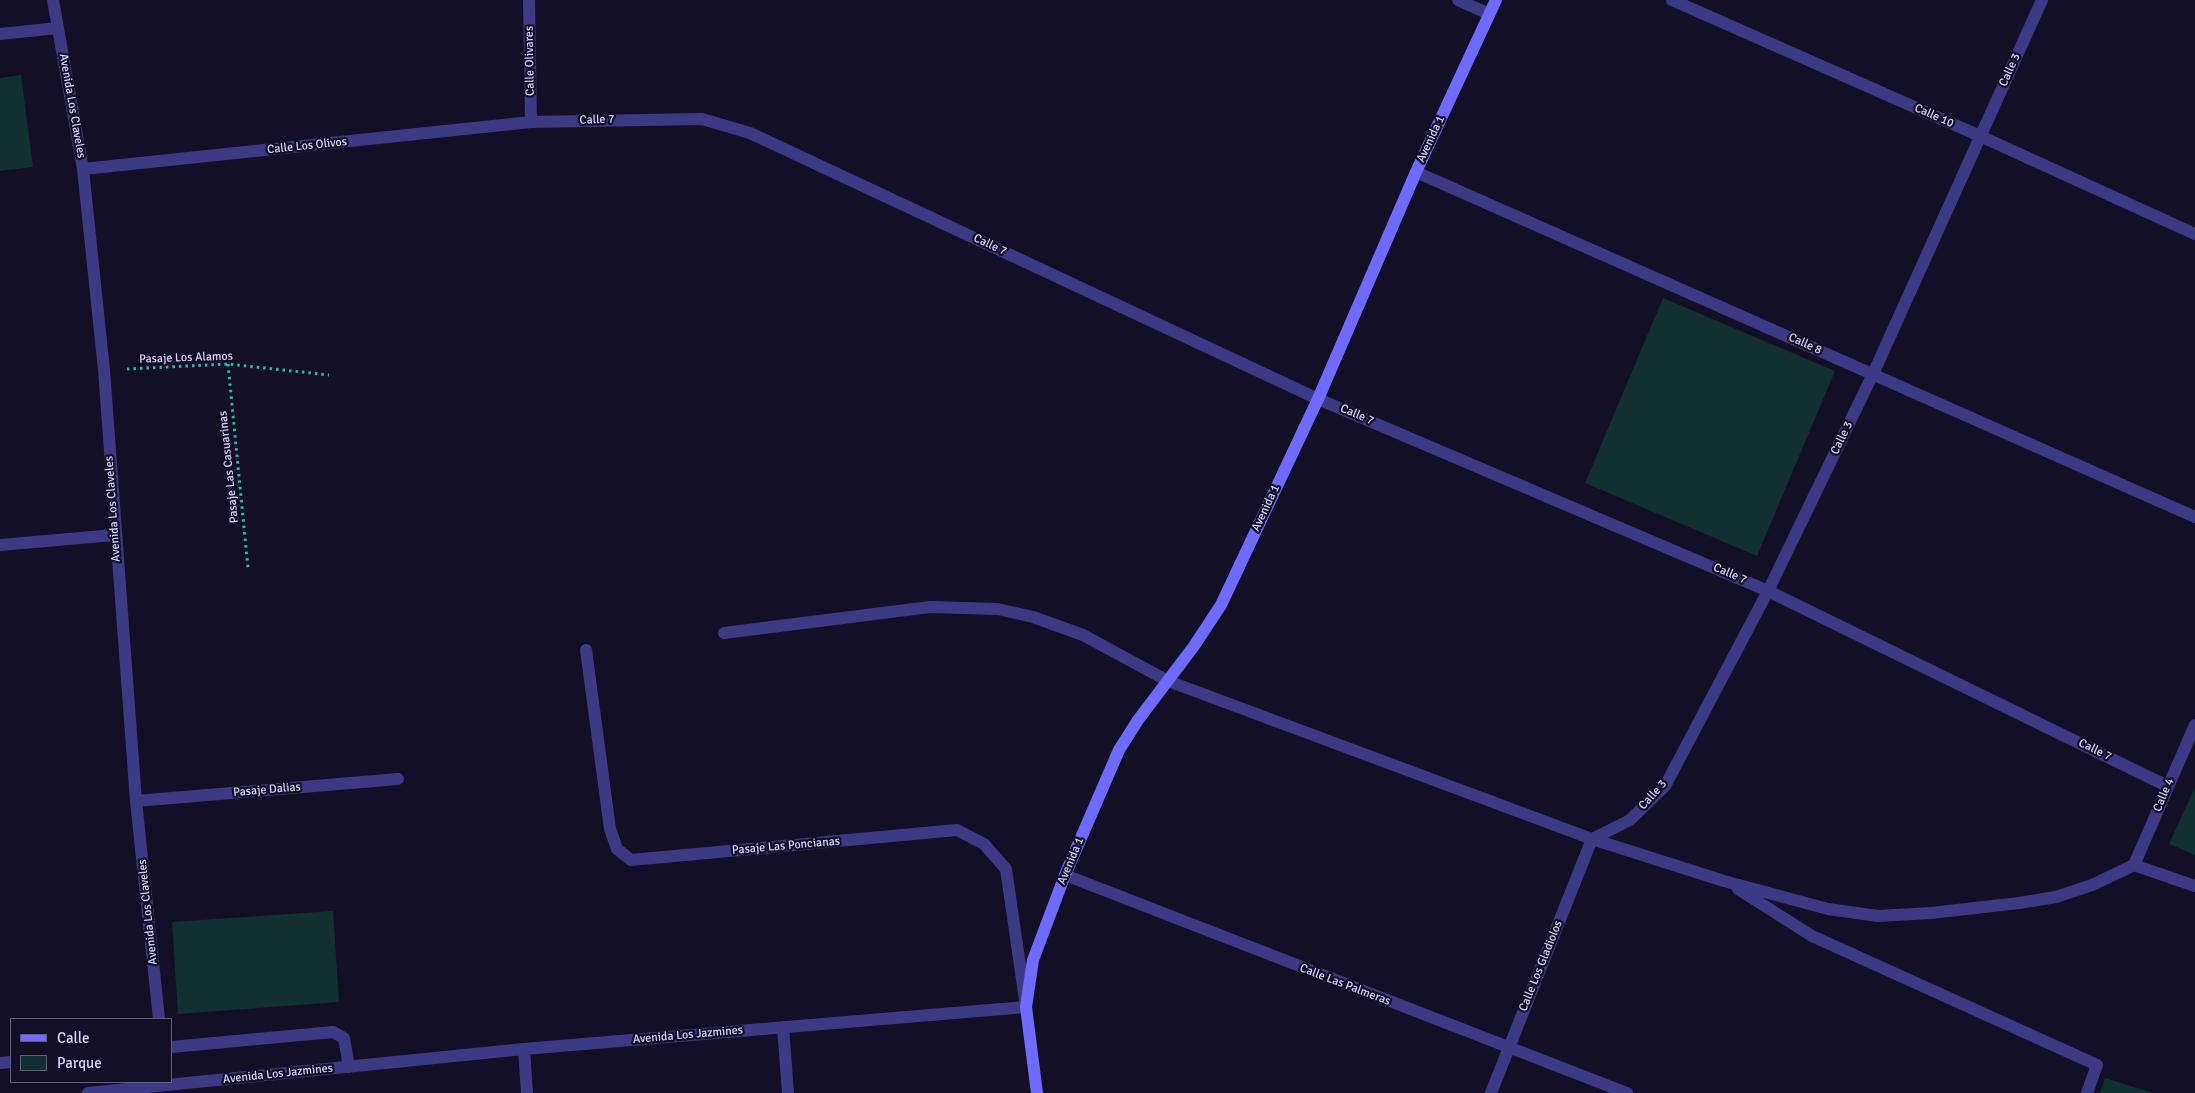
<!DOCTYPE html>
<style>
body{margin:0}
#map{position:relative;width:2195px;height:1093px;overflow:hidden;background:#130f26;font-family:Signika,sans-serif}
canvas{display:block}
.legend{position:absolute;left:10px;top:1018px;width:162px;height:65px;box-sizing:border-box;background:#130f26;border:1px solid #625e7d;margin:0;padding:6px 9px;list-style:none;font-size:15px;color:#d9d4ff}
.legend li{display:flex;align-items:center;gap:10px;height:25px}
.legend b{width:25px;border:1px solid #625e7d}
</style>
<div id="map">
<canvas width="2195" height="1093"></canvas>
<ul class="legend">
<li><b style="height:6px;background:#6f6bff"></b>Calle</li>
<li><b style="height:14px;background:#12302f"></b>Parque</li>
</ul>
</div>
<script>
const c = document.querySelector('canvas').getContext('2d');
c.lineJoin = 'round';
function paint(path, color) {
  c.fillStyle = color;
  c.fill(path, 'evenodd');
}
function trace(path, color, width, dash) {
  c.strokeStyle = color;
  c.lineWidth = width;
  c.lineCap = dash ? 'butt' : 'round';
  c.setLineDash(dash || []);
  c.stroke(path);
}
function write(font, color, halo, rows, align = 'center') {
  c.font = font + ' Signika,sans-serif';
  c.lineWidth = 4.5;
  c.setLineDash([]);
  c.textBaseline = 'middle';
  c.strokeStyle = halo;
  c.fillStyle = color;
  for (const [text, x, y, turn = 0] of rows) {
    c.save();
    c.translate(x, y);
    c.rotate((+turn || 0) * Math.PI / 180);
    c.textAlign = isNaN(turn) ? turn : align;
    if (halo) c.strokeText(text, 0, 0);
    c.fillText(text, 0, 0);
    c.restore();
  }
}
paint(new Path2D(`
 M21,75L33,167L0,171V78Z
 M1663,298L1835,371L1757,556L1585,483Z
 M2195,787V855L2169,844Z
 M333,911L339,1002L178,1014L172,922Z
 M2105,1078L2153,1093H2100Z`), '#12302f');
trace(new Path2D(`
 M228,364L248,568
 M127,369L228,364L329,375`), '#2fb8b0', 3, [2.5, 4]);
trace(new Path2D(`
 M53,0L83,169L104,370L136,801L159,1019
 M529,0L531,122
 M1458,0L1489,14
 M1672,0L1980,136L2195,234
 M0,34L58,28
 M83,169L531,122L702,119L750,133L1318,399L1768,591L2167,786
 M1416,172L2195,517
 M0,545L114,535
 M724,633L930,607L998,609L1033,617L1083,635L1168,681L1592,839L1724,881L1828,909L1878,916L1931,913L2019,903L2056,897L2092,885L2134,865L2195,886
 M136,801L398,779
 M2134,865L2195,725
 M1065,875L1627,1093
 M1738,889L1812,936L2097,1065L2087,1093
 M783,1027L788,1093
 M171,1047L333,1032L344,1038L349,1067
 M524,1049L527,1093
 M0,1063L11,1062
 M88,1093L524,1049L1026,1007L1006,869L984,844L957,830L631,860L617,849L610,829L586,650
 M1491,1093L1592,839L1630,820L1665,786L1768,591L1873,374L2042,0`), '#3d3a85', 12);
trace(new Path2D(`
 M1037,1093L1026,1007L1033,960L1065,875L1119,750L1138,720L1194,646L1221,605L1318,399L1416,172L1496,0`), '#6f6bff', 12);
write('12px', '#d9d4ff', '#130f26', [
 ["Calle Olivares",530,61,-91],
 ["Calle 3",2010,70,-66],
 ["Avenida Los Claveles",72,106,80],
 ["Calle 10",1934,116,24],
 ["Calle 7",597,120,-2],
 ["Avenida 1",1431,139,-65],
 ["Calle Los Olivos",307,146,-6],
 ["Calle 7",990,245,25],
 ["Calle 8",1805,344,24],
 ["Pasaje Los Alamos",186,358,-2],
 ["Calle 7",1357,415,23],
 ["Calle 3",1842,438,-64],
 ["Pasaje Las Casuarinas",229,467,-96],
 ["Avenida 1",1266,508,-65],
 ["Avenida Los Claveles",113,509,-94],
 ["Calle 7",1730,574,23],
 ["Calle 7",2095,750,26],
 ["Pasaje Dalias",267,790,-5],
 ["Calle 3",1653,795,-48],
 ["Calle 4",2164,795,-67],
 ["Pasaje Las Poncianas",786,846,-5],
 ["Avenida 1",1071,861,-67],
 ["Avenida Los Claveles",148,912,-96],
 ["Calle Los Gladiolos",1541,966,-68],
 ["Calle Las Palmeras",1345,985,21],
 ["Avenida Los Jazmines",688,1035,-5],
 ["Avenida Los Jazmines",278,1074,-6]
]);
</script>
